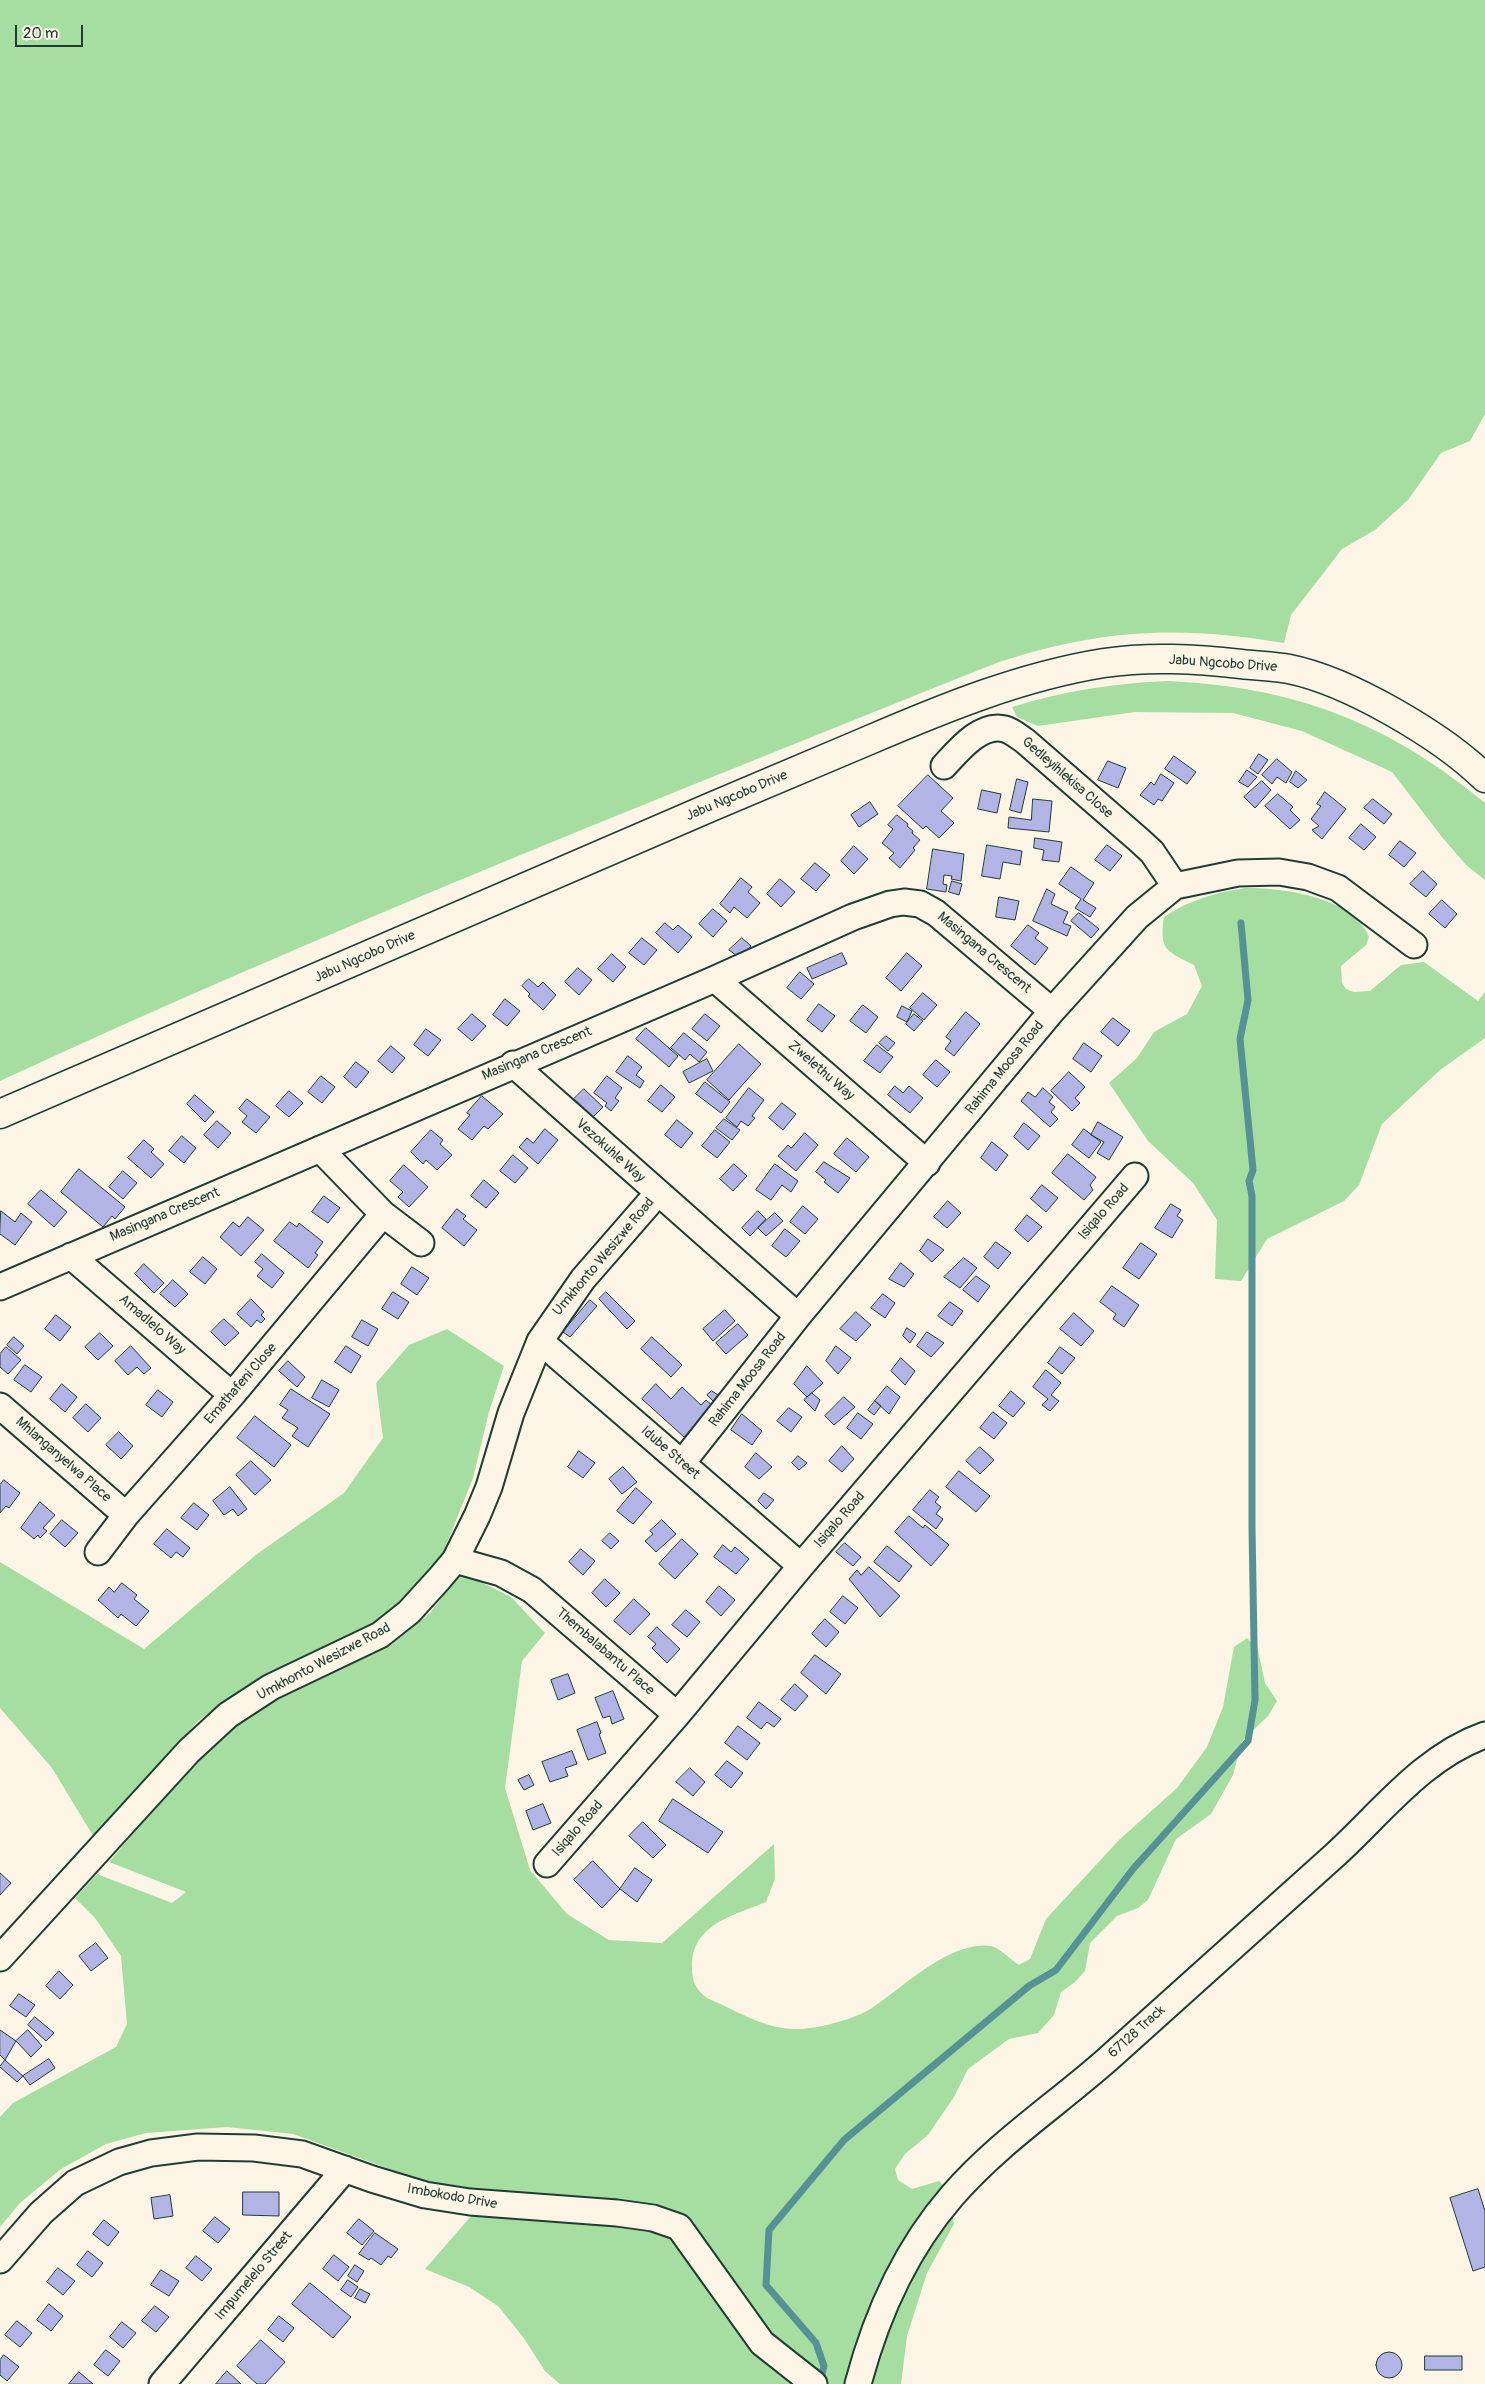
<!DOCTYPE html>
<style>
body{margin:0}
#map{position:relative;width:1485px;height:2384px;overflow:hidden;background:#fcf5e5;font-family:Pangolin,sans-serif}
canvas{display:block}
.scale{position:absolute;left:15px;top:25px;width:68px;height:22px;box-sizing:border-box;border:2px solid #1f3d34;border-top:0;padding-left:6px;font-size:15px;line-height:18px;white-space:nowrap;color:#1f3d34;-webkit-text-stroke:4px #fcf5e5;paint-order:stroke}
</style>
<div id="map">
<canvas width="1485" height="2384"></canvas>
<div class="scale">20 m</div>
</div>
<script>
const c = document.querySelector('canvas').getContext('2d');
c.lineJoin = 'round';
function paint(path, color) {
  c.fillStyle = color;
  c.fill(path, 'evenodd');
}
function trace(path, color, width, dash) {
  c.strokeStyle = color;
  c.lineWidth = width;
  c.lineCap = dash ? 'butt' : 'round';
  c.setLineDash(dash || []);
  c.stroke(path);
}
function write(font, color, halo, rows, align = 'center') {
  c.font = font + ' Pangolin,sans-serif';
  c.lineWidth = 5;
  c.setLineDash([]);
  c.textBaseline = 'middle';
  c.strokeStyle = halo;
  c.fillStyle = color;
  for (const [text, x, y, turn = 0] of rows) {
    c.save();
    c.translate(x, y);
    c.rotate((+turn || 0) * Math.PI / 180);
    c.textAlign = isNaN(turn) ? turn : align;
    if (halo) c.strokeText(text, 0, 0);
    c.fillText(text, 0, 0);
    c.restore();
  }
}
paint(new Path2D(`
 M0,0H1485V414L1470,441L1441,453L1408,500L1375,530L1342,549L1291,615L1284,643C1180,625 1100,629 999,662C664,796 328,929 0,1081Z
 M1168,681C1295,687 1387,722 1485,803V880L1466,865L1442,837L1392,772L1302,731L1233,713L1135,712L1038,726L1017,717L1012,707C1064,691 1114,683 1168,681Z
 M1246,888C1284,888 1354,897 1369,937L1366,945L1341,966L1342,983L1346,989L1354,992L1370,991L1401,965L1424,962L1478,1001L1485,992V1038L1440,1070L1382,1124L1359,1185L1344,1201L1267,1239L1241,1281L1215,1279L1217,1220L1193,1183L1148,1141L1109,1083L1137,1058L1154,1032L1187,1014L1202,986L1194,965C1166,951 1159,950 1164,917C1189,900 1217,892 1246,888Z
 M447,1329L504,1366L489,1412L473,1478L439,1563L426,1582L380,1624L283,1667L233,1695L198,1721L95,1839L52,1768L0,1708V1562L144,1649L257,1554L344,1493L383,1438L376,1383L409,1345Z
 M461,1572L511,1597L545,1633L522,1661L505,1788L530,1870L567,1914L609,1940L662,1943L774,1844L775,1879L766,1902C733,1916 691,1924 692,1968C692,1981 696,1990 707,1998C733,2009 763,2028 792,2029C814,2030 853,2020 872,2008C903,1987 951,1940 991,1946C1000,1948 1011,1960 1019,1965L1030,1959L1046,1919L1119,1840L1177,1788L1207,1747L1223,1707L1234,1647L1247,1638L1258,1650L1265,1683L1277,1701L1268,1716L1242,1741L1233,1775L1211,1814L1176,1839L1148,1900L1138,1908L1117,1916L1090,1943L1085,1971L1075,1982L1061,1992L1054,2015L1038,2033L1009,2039L968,2069L954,2097L928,2135L905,2154L895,2169L898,2180L912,2189L939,2181L947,2189L954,2224L927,2273L907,2336L901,2384H560L545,2371L523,2337L498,2306L469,2287L425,2269L472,2215L484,2194L428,2183L293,2134L227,2127L146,2133L106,2144L61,2169L20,2203L0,2227V2117L13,2103L116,2047L127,2024L121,1956L95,1918L75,1898L97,1874L172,1903L186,1892L109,1862L195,1761L221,1736L248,1715L280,1698L391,1645L430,1613Z`), '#a6dda0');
trace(new Path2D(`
 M820,2382L824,2366L816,2343L766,2285L769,2230L844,2140L1029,1986L1056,1970L1133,1869L1248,1741L1255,1700L1252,1528V1196L1249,1181L1253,1170L1240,1039L1248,1000L1241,923`), '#569195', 7);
const building = new Path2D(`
 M1259,754L1268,760L1258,774L1250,768Z
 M1174,756L1196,772L1187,784L1165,769Z
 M1277,759L1292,772L1286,783L1277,777L1272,784L1262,775Z
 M1108,761L1126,768L1118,788L1098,780Z
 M1247,770L1257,777L1248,787L1239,782Z
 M1296,771L1307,780L1298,788L1290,782Z
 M1161,774L1174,783L1162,801L1158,799L1154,805L1140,795L1151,782L1154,785Z
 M928,775L953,798L941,811L954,823L939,838L926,826L923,829L898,806Z
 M1017,779L1028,782L1021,813L1010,810Z
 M1262,781L1271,790L1255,808L1244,797Z
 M982,790L1001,794L997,813L978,809Z
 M1325,792L1346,809L1322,839L1312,830L1319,826L1311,819L1321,806L1317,804Z
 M1278,794L1293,807L1290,810L1300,820L1290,829L1265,806Z
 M1033,799L1052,801L1049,832L1008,828L1009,817L1031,820Z
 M1373,799L1392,814L1384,824L1364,808Z
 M870,802L878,814L859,827L851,815Z
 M897,815L908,824L907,826L913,831L912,833L920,840L913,848L915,850L900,868L889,858L894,853L882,843L893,829L888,825Z
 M1361,824L1376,837L1364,850L1349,838Z
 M1035,838L1062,842L1059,862L1042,860L1044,850L1034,848Z
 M1400,841L1416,853L1404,867L1389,855Z
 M987,845L1022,851L1020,865L1003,862L1000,879L982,876Z
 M1107,845L1122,856L1110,871L1095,860Z
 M854,846L868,859L854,874L841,861Z
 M933,849L964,854L961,881L951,879L952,876L944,875L943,884L947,885L946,892L927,889Z
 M815,863L830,875L816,891L801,879Z
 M1071,867L1094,883L1083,900L1096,908L1090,917L1075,908L1081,899L1059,884Z
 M1423,871L1437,884L1426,897L1410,884Z
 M741,878L752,887L748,892L760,903L747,918L734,907L730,913L720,904Z
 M780,879L795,892L781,907L767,894Z
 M952,881L962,884L959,895L949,892Z
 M1047,889L1055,894L1051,904L1068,912L1063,923L1071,926L1067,936L1033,921Z
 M999,897L1019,901L1015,920L996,917Z
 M1442,900L1457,914L1445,928L1429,914Z
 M713,909L727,921L713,937L699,924Z
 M1079,913L1099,929L1091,938L1071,921Z
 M665,923L673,930L678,925L692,937L678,953L656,933Z
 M1028,925L1039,933L1035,938L1048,948L1035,965L1011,946Z
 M642,938L657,950L644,965L629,953Z
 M742,938L751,946L740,958L729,950Z
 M842,953L847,964L812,979L807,968Z
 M907,953L922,966L901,991L886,978Z
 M612,954L626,967L613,982L598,969Z
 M578,968L592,980L579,995L565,982Z
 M800,972L814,984L801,999L787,988Z
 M529,979L538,987L543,982L556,995L543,1010L528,996L530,994L522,986Z
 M923,993L937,1005L924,1020L910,1008Z
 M505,999L520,1011L507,1026L493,1015Z
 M819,1004L835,1016L822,1032L807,1020Z
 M863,1005L878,1017L866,1033L850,1021Z
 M902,1006L912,1011L907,1022L897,1017Z
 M966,1012L980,1024L954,1056L945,1049L951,1041L946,1037Z
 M472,1014L486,1026L472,1041L458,1029Z
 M705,1014L720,1026L707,1041L692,1029Z
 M914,1014L923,1021L914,1031L906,1024Z
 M1113,1018L1130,1031L1118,1046L1101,1032Z
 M646,1028L678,1056L669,1067L636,1039Z
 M426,1029L441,1040L428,1056L414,1045Z
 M684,1033L707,1052L699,1062L690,1054L685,1060L671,1048Z
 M886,1036L895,1043L888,1051L879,1043Z
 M1084,1043L1102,1056L1091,1072L1073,1059Z
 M739,1044L761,1064L729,1100L707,1080Z
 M877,1045L893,1057L880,1073L864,1061Z
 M391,1046L405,1058L392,1073L378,1061Z
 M628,1056L642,1067L636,1075L644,1081L640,1088L616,1072Z
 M707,1059L713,1071L689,1083L683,1072Z
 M936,1060L950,1072L937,1087L923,1075Z
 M356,1062L369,1072L356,1088L344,1077Z
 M1069,1072L1085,1087L1075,1098L1080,1103L1072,1111L1051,1091Z
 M321,1076L335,1087L322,1103L308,1092Z
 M607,1076L622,1088L615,1098L619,1101L611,1111L605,1106L607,1103L594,1093Z
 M705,1082L730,1102L721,1113L696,1094Z
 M661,1085L675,1097L662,1112L648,1101Z
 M895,1086L903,1093L909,1086L923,1098L910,1113L888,1095Z
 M749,1088L764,1100L752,1116L755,1118L748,1126L741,1121L737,1127L726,1118Z
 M1043,1088L1053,1097L1049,1102L1055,1107L1051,1112L1058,1119L1050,1127L1021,1101L1028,1092L1035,1097Z
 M584,1089L603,1107L593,1117L574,1099Z
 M289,1091L303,1103L289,1117L276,1106Z
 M195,1095L214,1112L205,1122L187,1104Z
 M482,1096L503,1114L488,1129L484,1126L472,1140L458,1129L470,1115L467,1113Z
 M247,1099L270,1117L256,1133L242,1122L247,1116L239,1109Z
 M782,1103L796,1114L783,1130L769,1118Z
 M724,1119L740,1130L732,1140L716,1128Z
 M677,1120L693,1133L681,1148L665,1135Z
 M217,1121L231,1133L218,1148L204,1135Z
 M1098,1122L1123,1137L1109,1160L1097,1153L1104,1142L1091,1135Z
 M1024,1123L1040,1136L1028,1150L1014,1137Z
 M545,1129L558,1140L538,1164L519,1147L527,1138L533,1143Z
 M1084,1129L1101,1142L1089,1158L1072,1145Z
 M431,1130L443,1140L440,1144L452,1155L437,1170L426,1160L423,1164L411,1152Z
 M715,1130L730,1142L717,1158L702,1146Z
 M805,1133L818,1145L796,1171L778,1156L788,1145L791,1148Z
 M182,1136L196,1148L184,1163L169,1151Z
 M847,1138L869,1157L856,1172L834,1154Z
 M144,1140L154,1149L151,1152L164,1164L151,1178L128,1158Z
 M992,1142L1008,1155L996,1171L981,1158Z
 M1068,1154L1096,1177L1090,1185L1093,1190L1084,1200L1052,1173Z
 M513,1155L528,1168L515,1183L500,1171Z
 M824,1162L850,1178L838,1193L824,1182L826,1180L816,1172Z
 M734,1164L747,1176L733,1191L720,1179Z
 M775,1164L798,1181L791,1192L782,1185L771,1200L756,1190Z
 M404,1165L428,1187L409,1207L398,1197L403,1192L390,1181Z
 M79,1169L125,1207L115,1219L112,1216L103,1227L61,1192Z
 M123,1171L137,1183L123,1199L109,1187Z
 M484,1180L499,1193L486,1208L471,1196Z
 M1042,1185L1058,1198L1046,1212L1031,1199Z
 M41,1190L67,1212L54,1227L28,1204Z
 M324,1196L340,1208L328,1223L312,1212Z
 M948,1201L961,1213L947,1228L934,1217Z
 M1171,1204L1181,1210L1177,1216L1183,1220L1172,1238L1155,1228Z
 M803,1206L818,1219L805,1234L790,1222Z
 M457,1209L466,1216L463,1219L477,1230L464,1246L442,1228Z
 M1,1211L15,1222L21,1213L32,1222L15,1245L0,1234Z
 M758,1211L766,1219L750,1236L742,1228Z
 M775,1213L783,1221L766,1236L758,1228Z
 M1027,1215L1042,1227L1028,1242L1015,1230Z
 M248,1217L264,1230L241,1256L220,1237L233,1222L239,1227Z
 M290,1222L297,1227L299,1223L323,1242L315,1253L318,1255L308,1268L274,1241Z
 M785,1229L800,1241L786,1257L772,1246Z
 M928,1239L944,1250L932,1262L920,1251Z
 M996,1242L1011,1253L998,1269L984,1257Z
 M1141,1243L1157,1254L1139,1279L1123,1268Z
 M262,1254L284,1273L272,1288L257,1276L263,1269L255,1262Z
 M203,1257L217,1269L205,1284L190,1272Z
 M964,1258L977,1268L960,1288L944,1277Z
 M901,1263L914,1274L904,1287L889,1279Z
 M144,1264L164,1283L154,1293L135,1274Z
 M412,1267L429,1278L417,1295L401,1284Z
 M976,1276L990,1286L978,1302L963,1290Z
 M173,1280L188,1294L175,1307L160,1294Z
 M1112,1286L1139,1305L1124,1327L1113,1319L1116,1314L1100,1302Z
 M393,1292L409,1302L398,1319L382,1309Z
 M606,1292L635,1321L627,1329L599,1299Z
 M883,1294L895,1303L885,1318L871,1308Z
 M251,1299L264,1312L261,1315L265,1319L261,1323L257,1320L251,1327L237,1314Z
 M590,1300L597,1306L570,1337L563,1332Z
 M950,1302L963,1311L952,1326L938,1316Z
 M725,1310L735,1321L713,1341L703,1329Z
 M856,1312L871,1325L856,1341L840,1329Z
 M1074,1313L1094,1331L1081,1346L1060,1329Z
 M56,1315L71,1327L60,1341L45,1329Z
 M224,1319L239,1333L225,1346L211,1332Z
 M362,1320L378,1329L368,1346L352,1337Z
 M738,1324L748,1335L726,1354L716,1343Z
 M907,1328L916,1334L910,1343L903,1336Z
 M927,1332L944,1343L931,1357L917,1346Z
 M100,1333L113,1346L98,1360L85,1347Z
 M14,1337L24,1346L17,1354L7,1345Z
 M652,1337L682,1365L671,1377L641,1349Z
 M131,1346L151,1368L144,1374L137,1367L128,1375L115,1361Z
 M346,1346L361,1356L351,1373L335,1362Z
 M836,1346L851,1358L838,1374L826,1361Z
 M6,1347L21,1360L8,1374L0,1367V1354Z
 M1060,1347L1075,1358L1062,1374L1048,1363Z
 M901,1358L915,1371L905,1385L891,1371Z
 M288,1361L305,1377L297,1387L279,1371Z
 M25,1365L42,1377L31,1392L14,1380Z
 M807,1366L823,1383L807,1397L794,1384Z
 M1046,1370L1061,1383L1051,1395L1059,1401L1050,1411L1042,1405L1048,1399L1033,1387Z
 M322,1380L339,1390L329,1407L312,1398Z
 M62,1384L77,1397L65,1412L50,1399Z
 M656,1384L671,1399L682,1387L701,1405L706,1400L713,1406L684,1437L642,1399Z
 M887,1386L900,1397L889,1414L875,1401Z
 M291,1389L330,1414L308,1447L292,1436L298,1428L282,1418L288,1410L280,1405Z
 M158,1390L173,1402L162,1417L146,1405Z
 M712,1391L718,1395L713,1401L707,1395Z
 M1011,1391L1025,1403L1013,1417L999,1406Z
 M812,1393L820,1400L815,1411L804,1400Z
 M844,1397L855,1407L834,1425L825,1416Z
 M875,1401L881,1406L874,1415L868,1410Z
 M86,1404L101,1418L88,1432L73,1418Z
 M789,1408L802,1417L791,1432L777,1421Z
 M993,1412L1007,1423L994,1439L980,1428Z
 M858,1413L873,1424L861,1439L847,1428Z
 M742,1414L762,1431L752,1445L731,1430Z
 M255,1416L291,1445L274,1467L237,1438Z
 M119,1432L133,1446L121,1459L106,1445Z
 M842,1446L854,1459L842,1472L829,1461Z
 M980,1447L994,1460L980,1474L966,1461Z
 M579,1451L595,1463L583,1478L568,1467Z
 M756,1453L772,1467L759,1479L745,1467Z
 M798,1456L807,1463L799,1470L792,1463Z
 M251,1461L271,1480L255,1495L236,1475Z
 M623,1467L637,1482L622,1494L609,1479Z
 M959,1471L990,1496L976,1512L946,1487Z
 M4,1480L20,1493L9,1508L6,1506L0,1513V1485Z
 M230,1487L247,1509L238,1516L233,1509L224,1515L213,1501Z
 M636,1488L652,1502L633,1524L617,1511Z
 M930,1490L939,1497L935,1502L941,1507L936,1514L943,1519L936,1529L913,1510Z
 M764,1493L774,1500L766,1509L758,1501Z
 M40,1502L55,1515L43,1528L47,1531L40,1538L38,1535L34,1539L21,1528Z
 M194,1503L209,1515L197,1530L181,1518Z
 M909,1516L923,1528L925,1525L949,1545L931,1566L895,1532Z
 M62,1520L78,1533L65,1547L50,1534Z
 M662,1520L676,1534L656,1552L645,1541L653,1534L650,1531Z
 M167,1529L190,1548L183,1557L176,1552L171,1558L154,1544Z
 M610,1533L619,1541L611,1549L602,1541Z
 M682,1539L698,1554L675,1579L659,1564Z
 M845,1543L861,1557L853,1566L836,1552Z
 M723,1545L731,1552L735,1547L749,1559L736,1574L714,1557Z
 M887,1546L912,1566L899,1582L874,1562Z
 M581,1549L595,1561L583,1575L569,1562Z
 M869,1567L900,1596L880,1617L849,1579L857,1570L861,1575Z
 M605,1579L620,1593L606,1607L592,1593Z
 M122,1583L137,1595L134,1599L149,1611L136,1626L121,1614L118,1618L98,1600L109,1587L114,1592Z
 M719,1586L735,1600L721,1616L706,1602Z
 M843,1596L858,1608L845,1624L830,1612Z
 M634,1599L650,1614L630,1635L614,1621Z
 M686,1610L700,1622L687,1637L672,1625Z
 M825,1619L839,1632L826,1647L812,1634Z
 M657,1627L680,1649L667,1663L652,1648L656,1644L648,1637Z
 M815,1655L841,1674L826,1694L801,1673Z
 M568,1674L575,1693L558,1700L551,1680Z
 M795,1684L808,1696L795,1711L781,1700Z
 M613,1691L624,1719L612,1724L610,1716L603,1718L595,1698Z
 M759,1702L781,1719L774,1727L767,1722L761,1729L747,1718Z
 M597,1722L601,1733L599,1734L606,1753L588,1760L577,1730Z
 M738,1726L760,1743L747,1760L725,1743Z
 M572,1751L577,1764L565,1768L568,1776L550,1782L542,1762Z
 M727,1761L743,1773L731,1788L715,1775Z
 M690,1768L705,1782L693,1796L676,1782Z
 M529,1775L534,1785L524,1790L518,1780Z
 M673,1799L723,1832L708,1853L659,1821Z
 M543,1804L551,1823L533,1830L526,1811Z
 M643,1822L666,1845L653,1858L629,1836Z
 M593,1861L620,1889L602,1908L574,1880Z
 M635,1868L652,1880L637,1902L620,1889Z
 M0,1873L11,1883L0,1895Z
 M96,1943L108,1958L91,1971L79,1956Z
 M59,1971L73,1985L60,1999L46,1986Z
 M19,1994L35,2005L26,2017L10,2006Z
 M35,2017L54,2033L46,2041L28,2025Z
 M0,2030L16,2041L5,2060L0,2055Z
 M28,2030L42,2046L31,2057L16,2041Z
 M49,2059L55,2068L30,2085L23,2076Z
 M5,2060L23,2076L17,2082L0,2067Z
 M1478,2189L1485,2211V2267L1473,2271L1450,2198Z
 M243,2192H279V2216L243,2215Z
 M170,2195L173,2216L154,2219L151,2198Z
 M215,2217L230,2229L218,2243L203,2231Z
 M359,2219L374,2231L362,2245L347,2233Z
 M104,2220L119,2232L108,2246L93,2234Z
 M375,2233L398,2249L391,2258L388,2256L381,2265L371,2258L369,2260L359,2254Z
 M88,2251L103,2263L92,2277L77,2265Z
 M334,2255L349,2267L338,2281L323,2269Z
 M196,2256L212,2269L202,2281L186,2268Z
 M355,2265L364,2271L357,2282L348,2276Z
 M58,2268L75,2281L63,2295L47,2282Z
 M161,2270L179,2281L169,2296L151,2285Z
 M348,2280L358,2287L351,2297L341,2290Z
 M310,2283L351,2317L333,2338L292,2304Z
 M360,2289L370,2294L365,2303L355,2298Z
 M49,2304L63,2316L51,2331L37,2320Z
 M155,2306L169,2317L156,2332L142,2321Z
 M279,2316L294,2328L283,2342L268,2330Z
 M17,2321L32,2333L20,2347L5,2335Z
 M122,2322L136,2333L123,2348L110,2337Z
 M261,2340L285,2362L265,2384H257L237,2366Z
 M106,2350L120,2361L108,2376L94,2365Z
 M1376 2365a13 13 0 1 1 26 0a13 13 0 1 1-26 0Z
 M4,2355L19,2367L7,2381L0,2375V2360Z
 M1425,2356H1462V2370H1425Z
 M227,2371L241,2384H216Z
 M79,2372L93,2384H69Z`);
paint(building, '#b1b4e5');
trace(building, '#1f3d34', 1);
const street = new Path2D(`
 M944,766C958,751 981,722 1005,729C1012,731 1019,737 1025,741L1139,840L1152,852L1175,886
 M715,979L927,1163
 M513,1064L798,1316
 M383,1214L421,1243
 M71,1256L232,1395
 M0,1287L715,979L853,917L890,904L904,902L920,904L936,913L1052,1011
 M540,1341L801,1566
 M0,1406L126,1515
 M682,1463L798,1316L1052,1011L1137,917L1175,886L1238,873L1279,872L1308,877L1338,888L1414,945
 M98,1552L126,1515L232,1395L383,1214L320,1149
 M455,1560L501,1573L532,1590L677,1715
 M547,1864L677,1715L801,1566L1135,1176
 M0,1958L189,1751L228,1715L271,1687L380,1635L409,1612L439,1579L455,1560L477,1516L489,1487L511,1413L540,1341L583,1279L657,1194
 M0,2260L41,2213L75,2183L119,2162L151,2153L198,2147L254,2148L302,2154L372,2179L425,2195L470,2202L617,2213L653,2218L679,2227L762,2343L814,2384
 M162,2384L345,2169
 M858,2384C876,2316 906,2249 952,2196C998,2143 1056,2105 1108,2059C1184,1991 1260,1923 1335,1855C1382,1812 1423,1757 1485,1735`);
const secondary = new Path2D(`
 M0,1114C237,1012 473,908 711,807C763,785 815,763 867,741C944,708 1022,676 1104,663C1150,656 1196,659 1241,664C1257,666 1274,666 1289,669C1349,681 1442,736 1485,778`);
trace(street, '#1f3d34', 29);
trace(secondary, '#1f3d34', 31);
trace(street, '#fcf5e5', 25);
trace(secondary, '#fcf5e5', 28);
write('14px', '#1f3d34', '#fcf5e5', [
 ["Jabu Ngcobo Drive",1223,664,4],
 ["Gedleyihlekisa Close",1067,778,41],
 ["Jabu Ngcobo Drive",737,796,-23],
 ["Masingana Crescent",984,953,40],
 ["Jabu Ngcobo Drive",365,957,-24],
 ["Masingana Crescent",537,1054,-23],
 ["Rahima Moosa Road",1005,1068,-51],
 ["Zwelethu Way",821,1071,41],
 ["Vezokuhle Way",610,1151,42],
 ["Isiqalo Road",1104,1212,-49],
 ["Masingana Crescent",165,1215,-23],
 ["Umkhonto Wesizwe Road",604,1257,-50],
 ["Amadlelo Way",152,1325,41],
 ["Rahima Moosa Road",748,1380,-52],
 ["Emathafeni Close",241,1384,-49],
 ["Idube Street",670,1453,41],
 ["Mhlanganyelwa Place",63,1460,41],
 ["Isiqalo Road",840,1520,-49],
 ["Thembalabantu Place",605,1652,41],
 ["Umkhonto Wesizwe Road",324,1662,-28],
 ["Isiqalo Road",578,1829,-49],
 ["67128 Track",1137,2032,-42],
 ["Imbokodo Drive",452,2197,10],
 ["Impumelelo Street",254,2276,-50]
]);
</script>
